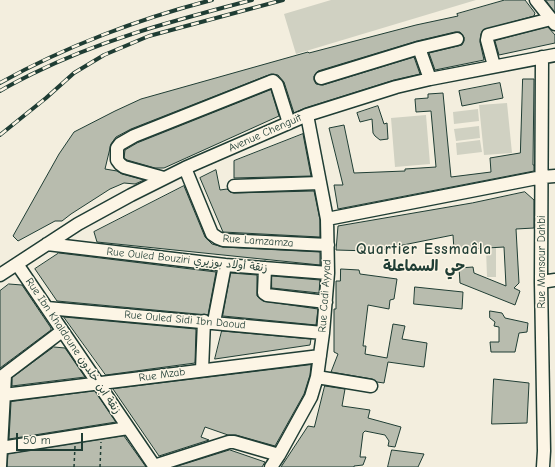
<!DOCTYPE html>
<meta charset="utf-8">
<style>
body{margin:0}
#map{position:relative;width:555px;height:467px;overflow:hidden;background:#f3eede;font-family:"Comic Neue",sans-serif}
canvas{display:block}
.scale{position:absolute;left:16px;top:433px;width:67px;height:18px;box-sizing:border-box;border:2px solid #1f3d34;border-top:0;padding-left:5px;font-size:12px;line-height:14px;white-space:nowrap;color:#1f3d34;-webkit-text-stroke:3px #fcf5e5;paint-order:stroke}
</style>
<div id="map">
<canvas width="555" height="467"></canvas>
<div class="scale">50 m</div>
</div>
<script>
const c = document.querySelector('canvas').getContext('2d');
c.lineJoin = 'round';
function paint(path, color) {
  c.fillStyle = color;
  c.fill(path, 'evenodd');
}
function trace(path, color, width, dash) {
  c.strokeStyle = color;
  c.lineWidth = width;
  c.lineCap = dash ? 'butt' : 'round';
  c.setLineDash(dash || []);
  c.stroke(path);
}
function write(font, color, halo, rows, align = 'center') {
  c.font = font + ' "Comic Neue","Playpen Sans Arabic",sans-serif';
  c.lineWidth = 3;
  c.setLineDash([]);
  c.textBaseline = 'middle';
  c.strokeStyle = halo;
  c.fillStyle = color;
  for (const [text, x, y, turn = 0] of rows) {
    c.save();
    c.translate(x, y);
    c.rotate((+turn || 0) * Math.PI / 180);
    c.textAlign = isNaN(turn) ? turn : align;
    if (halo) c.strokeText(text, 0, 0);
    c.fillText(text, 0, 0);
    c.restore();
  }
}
paint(new Path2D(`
 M331,0H476L296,54L284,14Z
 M507,103L512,153L484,155L479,105Z
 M478,109L479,121L454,124L453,112Z
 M426,115L430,164L395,167L391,118Z
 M479,126L480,138L456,141L454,129Z
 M480,140L482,152L457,155L456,143Z
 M496,248V277H487L486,249Z`), '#d0d1c2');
const building = new Path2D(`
 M505,0H525L535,13L534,16L483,30L481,34L480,42L484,60L435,70L429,53L462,45L464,41V37L460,32H455L417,41L318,71L314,76V80L316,84L323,85L414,57L420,74L394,80L305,108L294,113L284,82L278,75L271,74L131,129L116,137L111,144L105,169L117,171L122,174L144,180L135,184L124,183L110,189L71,214L62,221H55L18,241L13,236L59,154L74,132L115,111L141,99L308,52L309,53L416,25L458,16L457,14Z
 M546,0H555V12Z
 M548,27L555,35V43L499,55L495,41Z
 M523,79H534L533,165H534V171L338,209L334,185H343L329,128L344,125L354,173L405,171V169L436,167L431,111L416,112L415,99L428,98V94L443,93L451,177L491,172L490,158L520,153Z
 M500,83L503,98L462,106L459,91Z
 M271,90L279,116L164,168H155L127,160L124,158L125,150L137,143Z
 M378,106L384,124L387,123L388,139L380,140L375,136L373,133L372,119L360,122L357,113Z
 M303,134L311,176L234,178V161Z
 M216,170L220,190L227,189L230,192L234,193L314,191L320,220V237L223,232L200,178Z
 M184,186L205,237L212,244L223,247L320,252V265L97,242L94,232Z
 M525,192L534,200V228L516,229L519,283L514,288L520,291L515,305L460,283L459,268L473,267L474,273L506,286L504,247L454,250L453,235L388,248V249L370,251L336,250L338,226L472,203Z
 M59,253L216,272L208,315L57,301L35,269Z
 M341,269L359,270L360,274L397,279L394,299L390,300L389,309L368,305L363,346H366L365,354L387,358L393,324L405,326L402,339L427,343L424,367L388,362L384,383L377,382L372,379L331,372L338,354L334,352V309H336V281H340Z
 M231,273L257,275V296L263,301L318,309L316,325L223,316Z
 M272,276L320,280L319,293L272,288Z
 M9,284L22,285L51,328V330L0,368V291Z
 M415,287L463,292L462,309L414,304Z
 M490,311L502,313L505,318L528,323L527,332L519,333L515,352H491L490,342H499V327L494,326L495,322L490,318Z
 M64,317L196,329L195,363L106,375Z
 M222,331L311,339L310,345L215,359Z
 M54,347L65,348L85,377L12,386V378Z
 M311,365L310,375L304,394L275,446L236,435H228L205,427L201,437L209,440L159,456L113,389Z
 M494,379L529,383L527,423L492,424Z
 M325,386L345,389L342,406L370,410L368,418L401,427L395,447L388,446L389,441L385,435L365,431L363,433L360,457H366L363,465L354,466V467H281L308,426L314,427Z
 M95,391L116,422L9,439L11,402Z
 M124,436L146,467H7L8,454Z
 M230,450L265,462L262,467H175Z
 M392,450L424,454L418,467H388Z`);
paint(building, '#b8bcae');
trace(building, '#1f3d34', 1);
const minor = new Path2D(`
 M536,0L555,24
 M419,48L430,79
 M542,57L541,282L544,451L543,467
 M494,66L487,40L488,35L551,19
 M321,78L419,48L457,39
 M185,168L212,234L218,238L223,240L328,245
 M164,178L124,167L120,164L117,160V148L120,144L134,136L270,82L273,81L277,85L289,123
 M234,186L320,183
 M327,219L542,177L555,176
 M47,244L225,265L328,273
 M17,264L155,467
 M265,268L264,293L267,295L326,302
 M0,275L78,224L131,195L185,168L307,115L396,87L430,79L555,55
 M541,282L555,280
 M47,308L323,333
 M214,322L225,265
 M202,370L204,321
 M317,377L371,386
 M0,378L62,331
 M4,395L320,356
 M1,448L128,428
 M0,466L5,375
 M154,466L229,442H234L279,455
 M271,467L279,455L311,397L317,377L323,333L328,273L327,219L307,115`);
trace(minor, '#1f3d34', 15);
trace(new Path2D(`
 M74,467L75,446
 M100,467L101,442`), '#1f3d34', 1.5, [3, 3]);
trace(minor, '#fcf5e5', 12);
const rail = new Path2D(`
 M0,83C64,47 141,18 212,0
 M0,91C10,85 22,79 32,74C102,39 177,20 252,0
 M0,135L46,98L74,73L104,55L149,36L283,0`);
trace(rail, '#1f3d34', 4);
trace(rail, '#fcf5e5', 2.5, [8]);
write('11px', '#1f3d34', '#fcf5e5', [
 ["Avenue Chenguit",265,133,-24],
 ["Rue Lamzamza",258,241,4],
 ["Rue Ouled Bouziri زنقة أولاد بوزيري",187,260,6],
 ["Rue Mansour Dahbi",542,262,-90],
 ["Rue Cadi Ayyad",325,296,-86],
 ["Rue Ouled Sidi Ibn Daoud",185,320,5],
 ["Rue Ibn Khaldoune زنقة ابن خلدون",73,346,56],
 ["Rue Mzab",162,375,-8]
]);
c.letterSpacing = '1px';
write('bold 15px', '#1f3d34', '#fcf5e5', [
 ["Quartier Essmaâla",424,250],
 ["حي السماعلة",424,267]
]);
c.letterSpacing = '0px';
</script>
